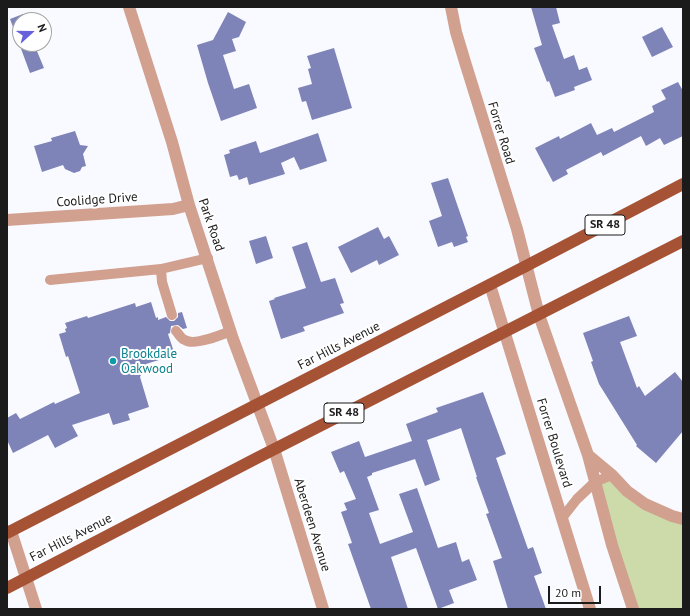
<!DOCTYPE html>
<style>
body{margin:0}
#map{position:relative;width:690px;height:616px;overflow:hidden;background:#f9faff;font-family:"PT Sans",sans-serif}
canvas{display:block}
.frame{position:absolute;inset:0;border:8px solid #1b1b1c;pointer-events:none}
.north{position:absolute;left:12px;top:12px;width:40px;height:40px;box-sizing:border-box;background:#fff;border:1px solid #a4a4a4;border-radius:50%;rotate:69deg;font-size:11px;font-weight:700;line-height:16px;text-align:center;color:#1b1b1c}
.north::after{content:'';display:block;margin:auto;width:14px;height:18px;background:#6461da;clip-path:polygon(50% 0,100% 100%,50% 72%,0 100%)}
.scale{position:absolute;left:548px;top:586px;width:53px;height:18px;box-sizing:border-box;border:2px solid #1b1b1c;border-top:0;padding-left:5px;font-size:12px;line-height:14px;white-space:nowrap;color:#1b1b1c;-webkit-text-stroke:3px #fff;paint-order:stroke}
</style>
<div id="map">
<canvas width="690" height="616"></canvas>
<div class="frame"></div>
<div class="north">N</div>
<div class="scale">20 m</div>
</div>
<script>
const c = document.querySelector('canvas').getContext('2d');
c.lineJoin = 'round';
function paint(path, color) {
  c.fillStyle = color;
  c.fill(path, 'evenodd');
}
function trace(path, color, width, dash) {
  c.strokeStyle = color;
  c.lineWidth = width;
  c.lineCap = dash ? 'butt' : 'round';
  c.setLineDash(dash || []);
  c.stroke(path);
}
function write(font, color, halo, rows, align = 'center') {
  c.font = font + ' "PT Sans",sans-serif';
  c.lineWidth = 4;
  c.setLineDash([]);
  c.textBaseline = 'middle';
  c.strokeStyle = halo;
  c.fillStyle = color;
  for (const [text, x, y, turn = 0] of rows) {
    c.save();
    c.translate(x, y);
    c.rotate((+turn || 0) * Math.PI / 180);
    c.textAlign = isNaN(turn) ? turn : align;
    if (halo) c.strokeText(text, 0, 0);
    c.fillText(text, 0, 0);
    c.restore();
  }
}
paint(new Path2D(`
 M612,475L627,491L683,519V609H633L596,482Z`), '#ccdba9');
paint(new Path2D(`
 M531,7H556L560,23L552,25L564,59L574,55L579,70L587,67L592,80L574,87L575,90L555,97L549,81L547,82L534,48L542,45Z
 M228,12L246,22L239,37L232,39L236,51L223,55L234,89L249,84L257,108L221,121L208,83L197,45L213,40Z
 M23,14L25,20H20V44H34L44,68L30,73L10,19Z
 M662,27L673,47L652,57L642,37Z
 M334,48L352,108L312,120L306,101L302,102L298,88L312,84L308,69L311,68L307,56Z
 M678,82L683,91V136L664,145L660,138L646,146L641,136L603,156L601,152L566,170L568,174L553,182L535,148L559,136L560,139L591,123L597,135L612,128L614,132L654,112L652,106L666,99L661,90Z
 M75,131L80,145L88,146L83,154L86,166L82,167L80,171L74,173L65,169L63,165L42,172L34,146L52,141L51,138Z
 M318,133L327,161L300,170L294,157L281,163L285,174L249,185L247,177L239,180L237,175L230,177L224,155L230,153L229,150L256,141L260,153Z
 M448,178L468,236L466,237L468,242L454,247L452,242L438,247L429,221L442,216L431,183Z
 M378,227L384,239L389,236L399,255L379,265L377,260L351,273L338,247Z
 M266,236L273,258L256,264L249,241Z
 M307,242L321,282L335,278L344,303L340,304L344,313L303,327L305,331L281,339L269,301L275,299L274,298L306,288L292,247Z
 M151,302L156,318L158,317V320L166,317L170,321H174L178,317V313L182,312L187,328L183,329L178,325L171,326L170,333L168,334L175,355L146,364L140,377L149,407L128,414L130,420L113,425L109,413L72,425L78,436L55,448L48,435L13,453L7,440V418L16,413L20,419L54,402L55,404L80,393L68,356L66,357L59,334L66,332L65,329L67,328L65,323L87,316L88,318L135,303L136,307Z
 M629,316L637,336L620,342L637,388L639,386L645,396L675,372L683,382V431L656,463L636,446L637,445L599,384L591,362L593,361L583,333Z
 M483,392L506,454L496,458L528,549L533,547L542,573L534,576L546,609H508L493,561L502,558L486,514L489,513L476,477H477L461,428L427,440L440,480L425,486L415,459L372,473V475L367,477L379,510L369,513L380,544L413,532L399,494L417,488L438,548L456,542L462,562L469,559L477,580L449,590L454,603L438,609L416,548L391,557L408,609H371L348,544L352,543L341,512L347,510L344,503L356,499L344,471L340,473L331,452L359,441L365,457L412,441L406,424L438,412L436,408Z`), '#7e83b8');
trace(new Path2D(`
 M161,269L162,282L172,315
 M50,280L161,269L208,258
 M176,331C179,334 181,339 185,340C194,346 221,335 231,331
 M562,518L577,499L595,482L612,475`), '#d1a08f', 10);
trace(new Path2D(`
 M129,7L172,142L189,205L233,339L274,449L323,609
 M451,7L456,32L465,62L517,229L539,315L588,455L612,545L633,609
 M7,220L173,209L189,205
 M490,285L590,609
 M588,455L612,475L627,491L645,504L672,516L683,519
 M11,531L36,609`), '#d1a08f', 12);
trace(new Path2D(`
 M7,533L526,266L683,184
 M7,588L255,459L683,241`), '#a65234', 12);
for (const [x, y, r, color] of [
 [113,361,4,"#0f9aa8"]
]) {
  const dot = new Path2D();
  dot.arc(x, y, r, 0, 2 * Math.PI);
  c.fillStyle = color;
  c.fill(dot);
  trace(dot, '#fff', 1.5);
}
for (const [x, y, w] of [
 [605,225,40],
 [344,413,40]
]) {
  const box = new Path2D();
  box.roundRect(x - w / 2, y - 10, w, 20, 3);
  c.fillStyle = '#fff';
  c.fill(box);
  trace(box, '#1b1b1c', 1);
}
write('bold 12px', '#1b1b1c', null, [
 ["SR 48",605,225],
 ["SR 48",344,413]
]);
write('13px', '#1b1b1c', '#fff', [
 ["Forrer Road",501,133,73],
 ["Coolidge Drive",97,200,-4],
 ["Park Road",211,225,71],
 ["Far Hills Avenue",339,346,-27],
 ["Forrer Boulevard",554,443,73],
 ["Aberdeen Avenue",312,525,73],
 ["Far Hills Avenue",71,538,-27]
]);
write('13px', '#0d838f', '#fff', [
 ["Brookdale",121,354],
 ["Oakwood",121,369]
], 'left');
</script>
